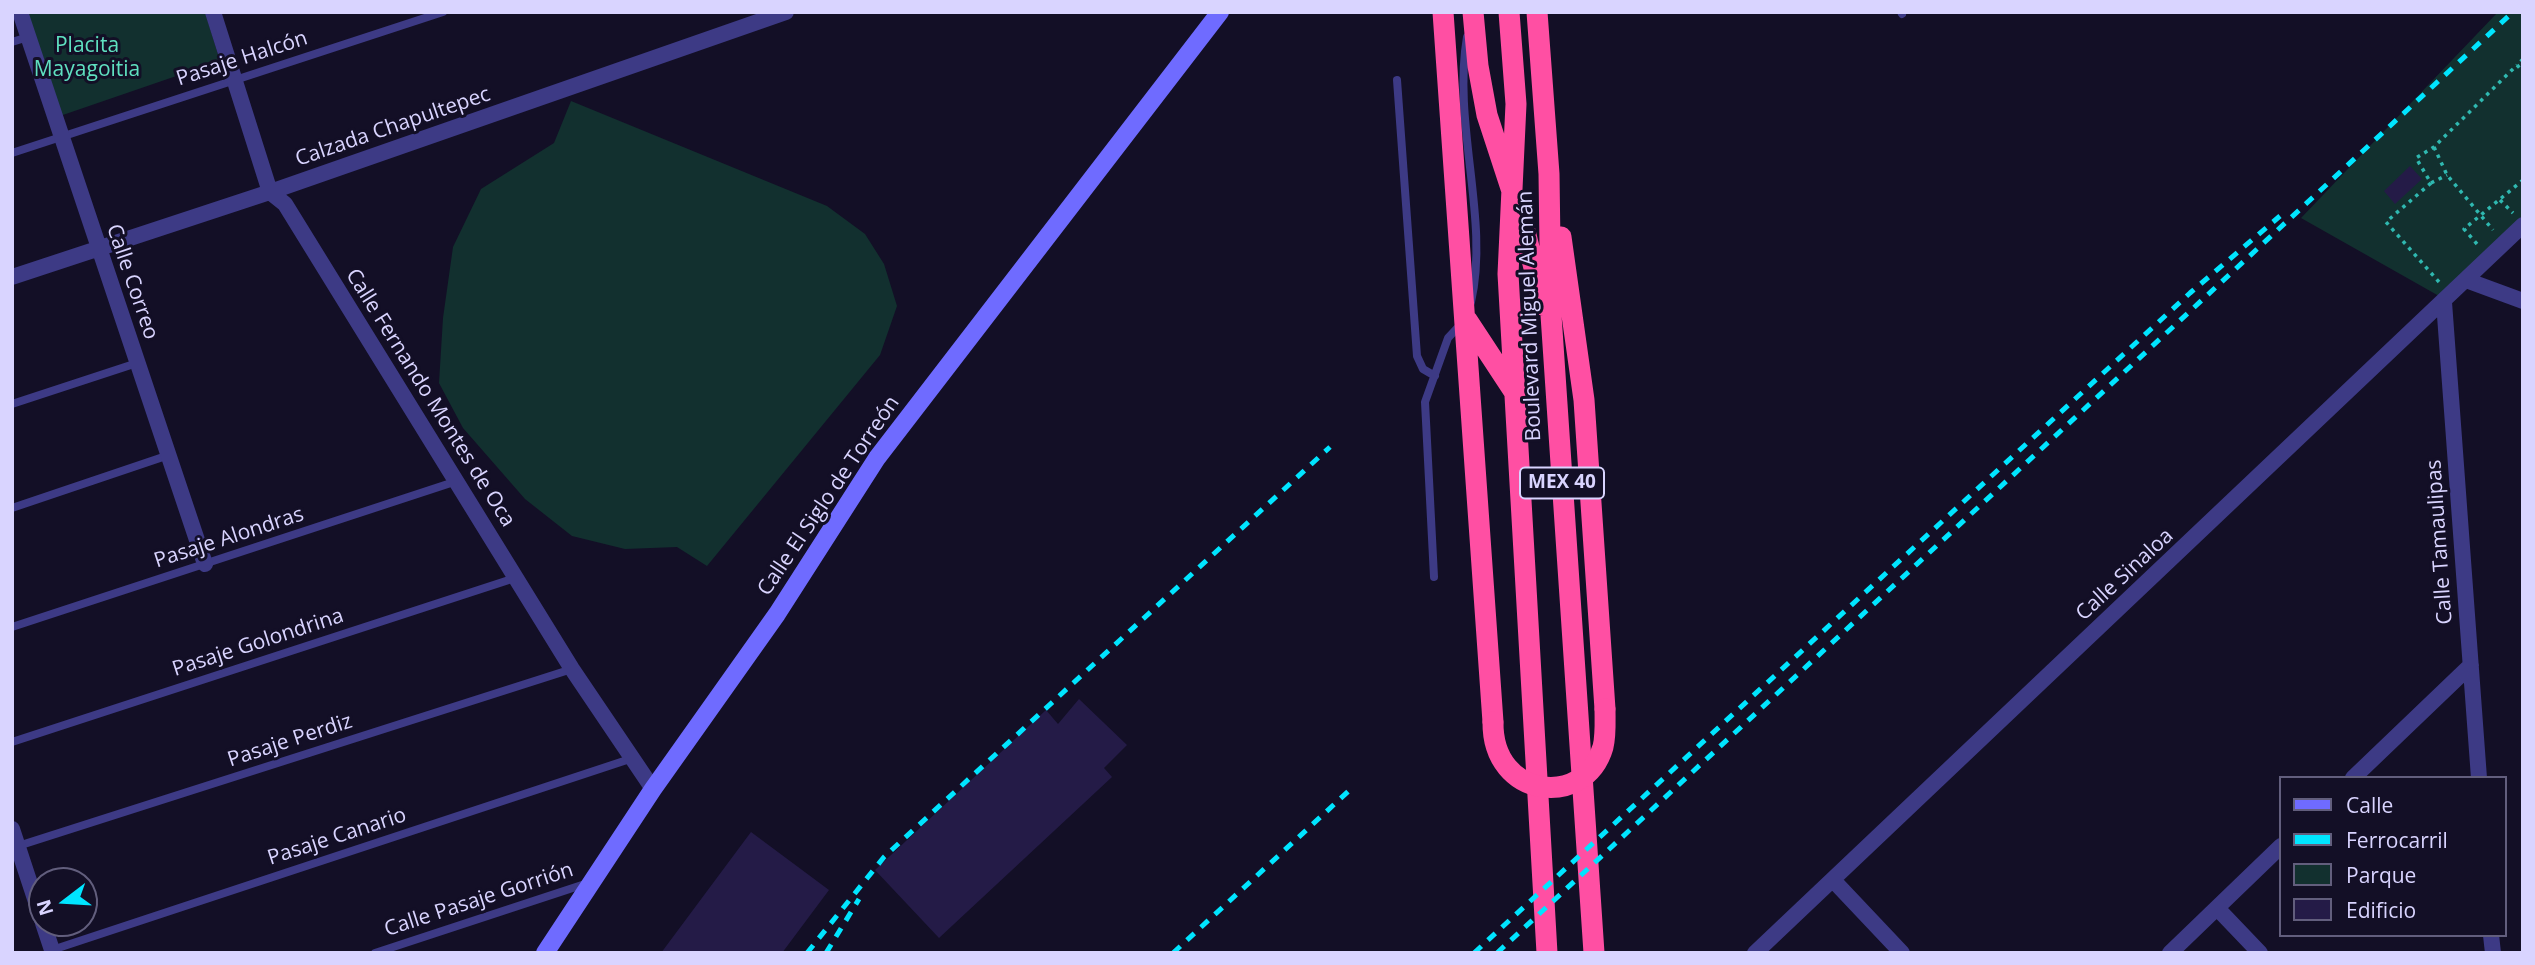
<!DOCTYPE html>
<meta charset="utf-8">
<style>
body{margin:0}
#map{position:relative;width:2535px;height:965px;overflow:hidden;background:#130f26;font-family:"Open Sans",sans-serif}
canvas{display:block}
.frame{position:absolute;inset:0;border:14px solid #d9d4ff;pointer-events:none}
.legend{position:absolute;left:2279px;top:776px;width:228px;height:161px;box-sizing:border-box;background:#130f26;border:2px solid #625e7d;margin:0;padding:9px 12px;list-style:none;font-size:21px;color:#d9d4ff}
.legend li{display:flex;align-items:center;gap:14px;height:35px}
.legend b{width:35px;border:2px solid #625e7d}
.north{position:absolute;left:28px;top:867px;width:70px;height:70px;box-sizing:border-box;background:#130f26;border:2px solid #625e7d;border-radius:50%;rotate:253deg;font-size:19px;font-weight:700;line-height:28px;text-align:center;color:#d9d4ff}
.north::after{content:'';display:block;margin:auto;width:24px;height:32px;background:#00e5ff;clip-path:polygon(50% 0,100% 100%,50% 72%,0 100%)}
</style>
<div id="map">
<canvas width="2535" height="965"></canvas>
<div class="frame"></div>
<ul class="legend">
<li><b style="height:9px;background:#6f6bff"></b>Calle</li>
<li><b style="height:9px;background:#00e5ff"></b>Ferrocarril</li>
<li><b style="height:19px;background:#12302f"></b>Parque</li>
<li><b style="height:19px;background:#241b47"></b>Edificio</li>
</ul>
<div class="north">N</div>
</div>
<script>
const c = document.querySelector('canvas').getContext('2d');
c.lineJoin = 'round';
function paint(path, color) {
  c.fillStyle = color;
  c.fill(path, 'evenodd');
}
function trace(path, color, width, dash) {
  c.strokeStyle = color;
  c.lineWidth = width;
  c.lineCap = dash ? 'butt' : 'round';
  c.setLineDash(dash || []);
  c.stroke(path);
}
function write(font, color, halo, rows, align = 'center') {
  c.font = font + ' "Open Sans",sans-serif';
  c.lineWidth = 6;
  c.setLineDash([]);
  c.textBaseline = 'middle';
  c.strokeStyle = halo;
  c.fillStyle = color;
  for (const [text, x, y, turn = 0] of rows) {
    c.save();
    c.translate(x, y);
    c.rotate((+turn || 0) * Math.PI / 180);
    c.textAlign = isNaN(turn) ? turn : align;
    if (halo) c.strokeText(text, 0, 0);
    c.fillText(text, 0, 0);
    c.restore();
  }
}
paint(new Path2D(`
 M23,12H205L220,61L57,117Z
 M2498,12H2523V215L2439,296L2301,218Z
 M571,101L827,206L865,234L884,264L897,306L880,355L707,566L677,547L625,549L572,536L525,499L463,428L439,383L443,318L453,247L481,189L554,143Z`), '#12302f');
paint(new Path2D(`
 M2410,166L2422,179L2395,204L2384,191Z
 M1079,699L1127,745L1104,768L1112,777L939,938L875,870L1046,710L1058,724Z
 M751,832L829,890L782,953H661Z`), '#241b47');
trace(new Path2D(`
 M2523,59L2517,65L2523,72
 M2434,147L2447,175L2493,230
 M2431,183L2447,175
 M2500,200L2513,213
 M2477,244L2464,229L2523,180
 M2439,282L2386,222L2431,183L2416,158L2434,147L2517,65`), '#2fb8b0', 3.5, [3.5, 5]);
trace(new Path2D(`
 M1901,12L1902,14
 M1467,37C1452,124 1490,220 1471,302
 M12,42L28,37
 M1397,80L1417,356L1423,369L1435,376
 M12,153L443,12
 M12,404L137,363
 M12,508L169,455
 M1434,577L1425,402L1448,338L1462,323
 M12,627L457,481
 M12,742L515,578
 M18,846L572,669
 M52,950L633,758
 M375,953L588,883`), '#3d3a85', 8);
trace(new Path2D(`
 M20,12L205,564
 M213,12L270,192L285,204L572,669L653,789
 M12,277L270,192L786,12
 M2466,280L2523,301
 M2444,302L2479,778
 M2353,778L2471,665
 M12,829L42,920
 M1833,880L1902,953
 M2217,908L2260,953
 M43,923L53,953
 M2491,935L2493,953
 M1755,953L2523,225
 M2170,953L2281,846`), '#3d3a85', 16);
trace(new Path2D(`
 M545,953L653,789L777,614L877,458L1220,12`), '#6f6bff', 18);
trace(new Path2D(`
 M1443,12L1493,722
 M1473,12L1478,66L1487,115L1525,231L1543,305
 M1509,12L1516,104L1508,274L1547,953
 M1537,12L1549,174L1551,315L1594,953
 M1561,237L1584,400L1605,709
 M1467,320L1515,393`), '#ff4fa3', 21);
trace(new Path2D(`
 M807,953L884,857L1330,447
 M826,953L859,899
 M1173,953L1353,787
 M1474,953L2190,293L2280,216
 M1497,953L2513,12`), '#00e5ff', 5, [10, 9]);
trace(new Path2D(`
 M1493,722C1492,799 1585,809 1603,747C1606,735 1605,721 1605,709`), '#ff4fa3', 21);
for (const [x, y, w] of [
 [1562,483,84]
]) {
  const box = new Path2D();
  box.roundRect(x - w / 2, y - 15.5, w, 31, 5);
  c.fillStyle = '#130f26';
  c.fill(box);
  trace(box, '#d9d4ff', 2);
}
write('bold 19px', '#d9d4ff', null, [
 ["MEX 40",1562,483]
]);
write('21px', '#5fe0c0', '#130f26', [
 ["Placita",87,46],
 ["Mayagoitia",87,70]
]);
write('21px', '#d9d4ff', '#130f26', [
 ["Pasaje Halcón",242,59,-18],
 ["Calzada Chapultepec",393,127,-19],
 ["Calle Correo",132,282,71],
 ["Boulevard Miguel Alemán",1530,316,-92],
 ["Calle Fernando Montes de Oca",430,398,58],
 ["Calle El Siglo de Torreón",829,496,-56],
 ["Pasaje Alondras",229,538,-18],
 ["Calle Tamaulipas",2440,542,-94],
 ["Calle Sinaloa",2125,575,-43],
 ["Pasaje Golondrina",258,643,-18],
 ["Pasaje Perdiz",290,741,-18],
 ["Pasaje Canario",337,837,-18],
 ["Calle Pasaje Gorrión",479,900,-18]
]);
</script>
